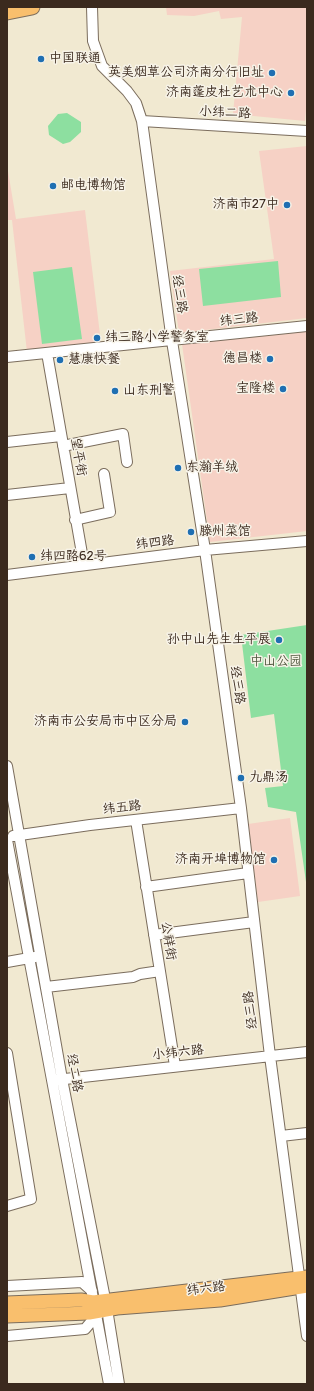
<!DOCTYPE html>
<meta charset="utf-8">
<style>
body{margin:0}
#map{position:relative;width:314px;height:1391px;overflow:hidden;background:#f1e9d1;font-family:Pangolin,sans-serif}
canvas{display:block}
.frame{position:absolute;inset:0;border:8px solid #3b2a1e;pointer-events:none}
</style>
<div id="map">
<canvas width="314" height="1391"></canvas>
<div class="frame"></div>
</div>
<script>
const c = document.querySelector('canvas').getContext('2d');
c.lineJoin = 'round';
function paint(path, color) {
  c.fillStyle = color;
  c.fill(path, 'evenodd');
}
function trace(path, color, width, dash) {
  c.strokeStyle = color;
  c.lineWidth = width;
  c.lineCap = dash ? 'butt' : 'round';
  c.setLineDash(dash || []);
  c.stroke(path);
}
function write(font, color, halo, rows, align = 'center') {
  c.font = font + ' Pangolin,"LXGW WenKai TC",sans-serif';
  c.lineWidth = 3;
  c.setLineDash([]);
  c.textBaseline = 'middle';
  c.strokeStyle = halo;
  c.fillStyle = color;
  for (const [text, x, y, turn = 0] of rows) {
    c.save();
    c.translate(x, y);
    c.rotate((+turn || 0) * Math.PI / 180);
    c.textAlign = isNaN(turn) ? turn : align;
    if (halo) c.strokeText(text, 0, 0);
    c.fillText(text, 0, 0);
    c.restore();
  }
}
paint(new Path2D(`
 M166,7H307V100L305,121L233,114L242,17L221,19L219,11L194,16L167,15Z
 M307,146V318L179,333L170,271L274,259L259,151Z
 M7,165L16,219L85,210L101,343L27,352L12,220H7Z
 M307,330V531L210,542L182,344Z
 M290,818L300,896L258,902L248,824Z`), '#f6d1c5');
paint(new Path2D(`
 M67,113L81,122V132L70,142L63,144L49,135L48,126L58,114Z
 M278,261L281,297L203,306L199,269Z
 M72,267L82,339L42,344L33,272Z
 M307,625V889L296,812L268,807L265,788L283,786L274,714L251,718L241,635Z`), '#8ddfa0');
const minor = new Path2D(`
 M92,7L93,41L102,66L127,91L136,103L142,121L172,341L205,550L241,808L270,1056L307,1336
 M142,121L307,131
 M47,353L84,565
 M7,357L307,326
 M7,442L61,436
 M63,446L123,434L127,462
 M7,495L70,488
 M75,520L110,512L104,474
 M7,575L205,550L307,541
 M7,766L62,1079L107,1309L119,1384
 M136,820L175,1066
 M13,836L90,825L241,808
 M7,840L109,1384
 M146,887L248,873
 M154,935L254,922
 M7,962L35,957
 M46,987L133,977L140,974L160,971
 M7,1053L31,1199L7,1206
 M56,1080L307,1052
 M281,1136L307,1133
 M7,1286L82,1282L92,1291
 M7,1336L85,1329L96,1316L100,1313`);
const major = new Path2D(`
 M7,1303L81,1300L93,1302L307,1277
 M7,1316L89,1313L117,1308L220,1300L307,1286`);
const highway = new Path2D(`
 M7,12L32,7`);
trace(minor, '#7b6d5d', 12);
trace(major, '#7b6d5d', 15);
trace(highway, '#7b6d5d', 17);
trace(minor, '#fff', 10);
trace(major, '#f9bf6d', 13);
trace(highway, '#f9bf6d', 15);
for (const [x, y, r, color] of [
 [41,59,4,"#1f6fb2"],
 [272,73,4,"#1f6fb2"],
 [291,93,4,"#1f6fb2"],
 [53,186,4,"#1f6fb2"],
 [287,205,4,"#1f6fb2"],
 [97,338,4,"#1f6fb2"],
 [270,359,4,"#1f6fb2"],
 [60,360,4,"#1f6fb2"],
 [283,389,4,"#1f6fb2"],
 [115,391,4,"#1f6fb2"],
 [178,468,4,"#1f6fb2"],
 [191,532,4,"#1f6fb2"],
 [32,557,4,"#1f6fb2"],
 [279,640,4,"#1f6fb2"],
 [185,722,4,"#1f6fb2"],
 [241,778,4,"#1f6fb2"],
 [274,860,4,"#1f6fb2"]
]) {
  const dot = new Path2D();
  dot.arc(x, y, r, 0, 2 * Math.PI);
  c.fillStyle = color;
  c.fill(dot);
  trace(dot, '#f7f3e8', 1.5);
}
write('13px', '#3b2a1e', '#f7f3e8', [
 ["中国联通",49,59],
 ["英美烟草公司济南分行旧址",264,73,"right"],
 ["济南蓬皮杜艺术中心",283,93,"right"],
 ["邮电博物馆",61,186],
 ["济南市27中",279,205,"right"],
 ["纬三路小学警务室",105,338],
 ["德昌楼",262,359,"right"],
 ["慧康快餐",68,360],
 ["宝隆楼",275,389,"right"],
 ["山东刑警",123,391],
 ["东瀚羊绒",186,468],
 ["滕州菜馆",199,532],
 ["纬四路62号",40,557],
 ["孙中山先生生平展",271,640,"right"],
 ["济南市公安局市中区分局",177,722,"right"],
 ["九鼎汤",249,778],
 ["济南开埠博物馆",266,860,"right"]
], 'left');
write('13px', '#3b2a1e', '#f7f3e8', [
 ["小纬二路",225,113,3],
 ["经三路",179,294,82],
 ["纬三路",239,320,-6],
 ["望平街",78,457,80],
 ["纬四路",155,543,-7],
 ["经三路",237,685,82],
 ["纬五路",122,808,-6],
 ["公祥街",168,941,81],
 ["经三路",251,1010,-97],
 ["小纬六路",178,1053,-6],
 ["经二路",74,1073,80],
 ["纬六路",206,1289,-7]
]);
write('13px', '#50573e', '#f7f3e8', [
 ["中山公园",276,662]
]);
</script>
